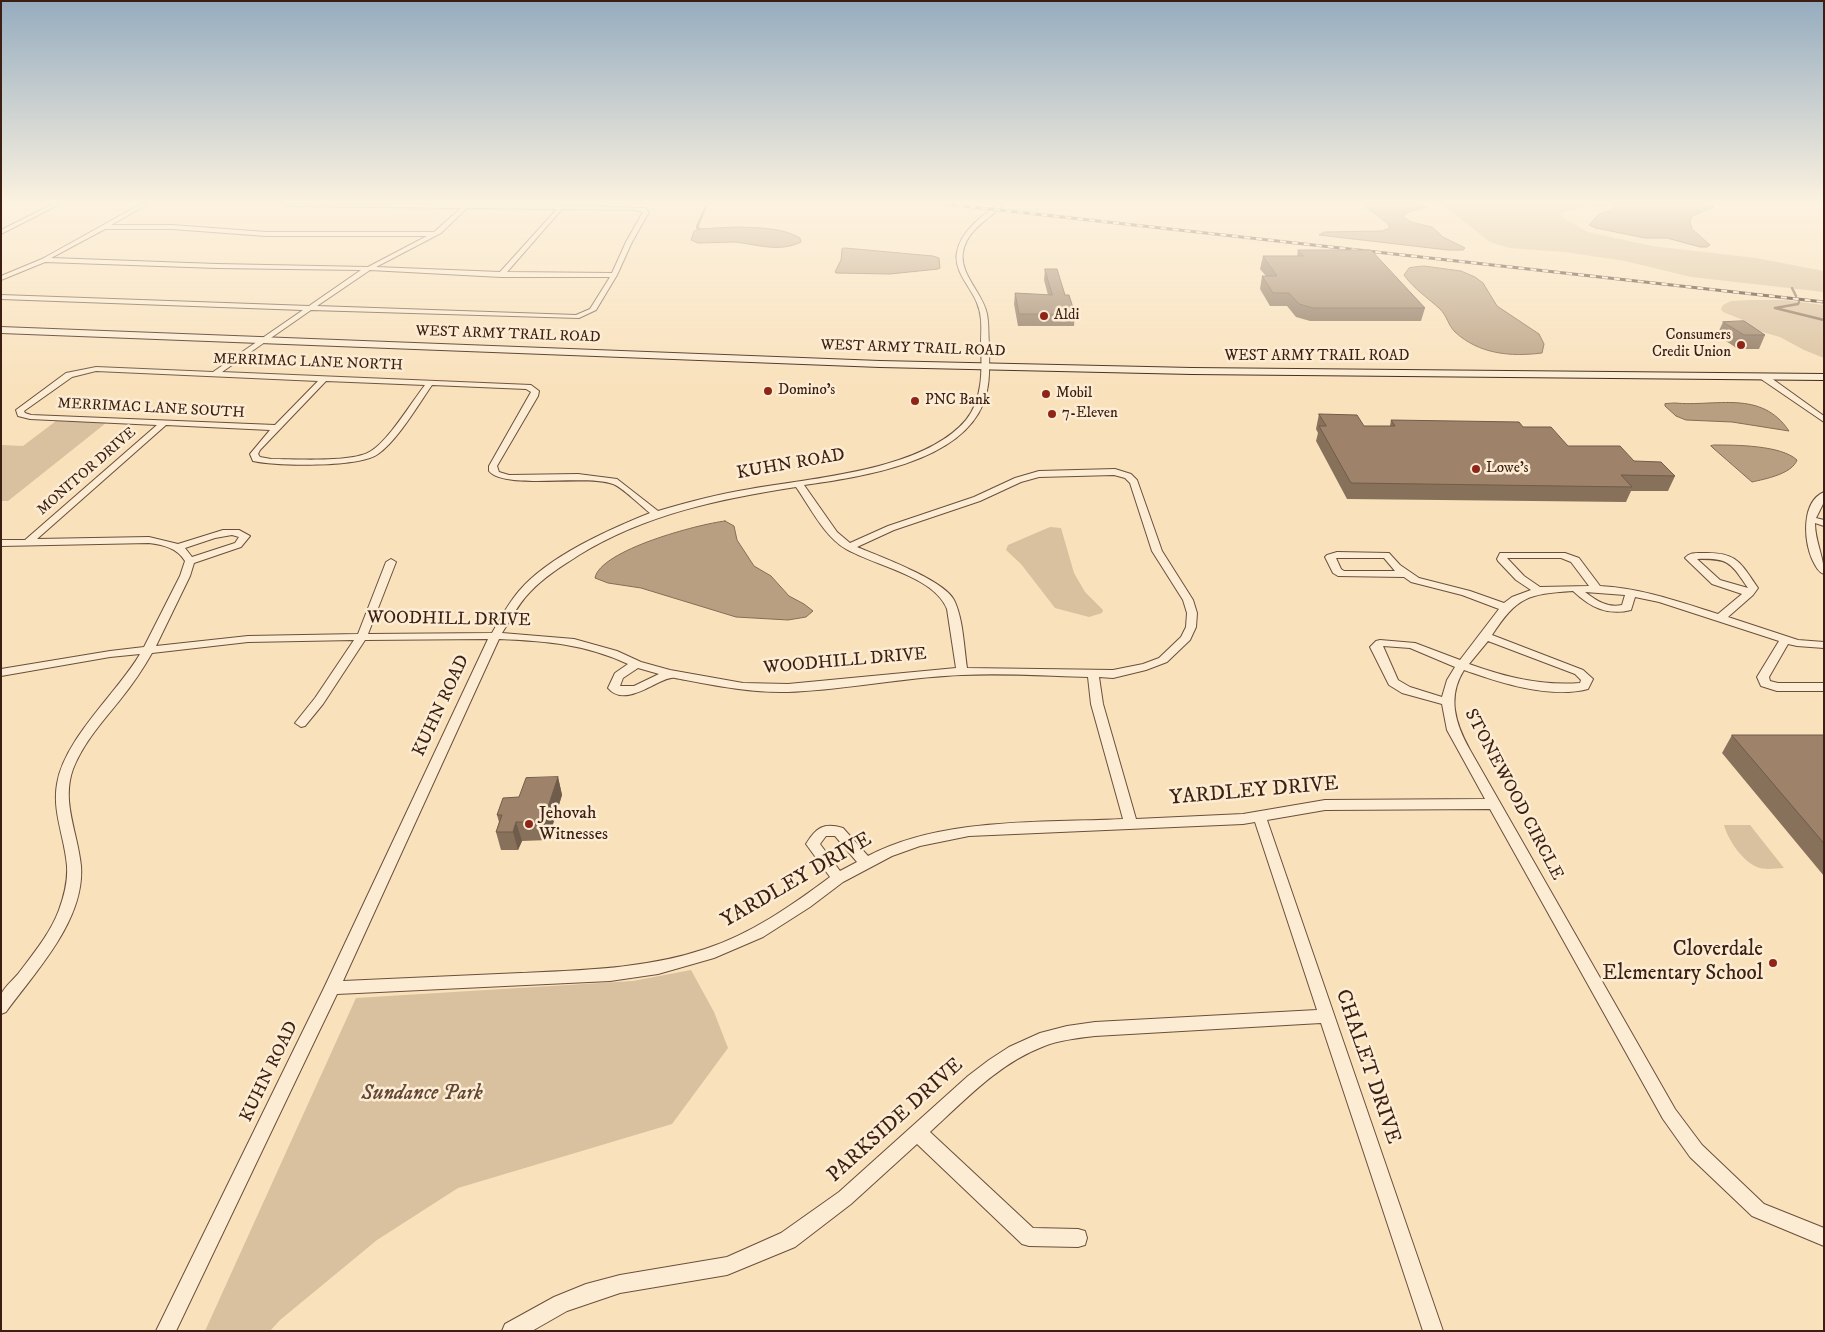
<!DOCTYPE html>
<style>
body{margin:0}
#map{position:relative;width:1825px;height:1332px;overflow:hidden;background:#f9e1bb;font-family:"IM FELL DW Pica",serif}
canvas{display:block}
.frame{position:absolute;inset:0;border:2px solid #3c1e12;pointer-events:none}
</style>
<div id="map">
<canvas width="1825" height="1332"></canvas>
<div class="frame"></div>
</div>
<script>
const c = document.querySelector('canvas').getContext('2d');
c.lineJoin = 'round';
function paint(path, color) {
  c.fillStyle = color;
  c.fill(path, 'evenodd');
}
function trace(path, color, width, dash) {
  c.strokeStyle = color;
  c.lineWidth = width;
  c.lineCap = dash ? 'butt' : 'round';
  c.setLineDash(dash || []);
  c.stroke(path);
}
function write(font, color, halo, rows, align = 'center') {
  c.font = font + ' "IM FELL DW Pica",serif';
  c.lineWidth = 5;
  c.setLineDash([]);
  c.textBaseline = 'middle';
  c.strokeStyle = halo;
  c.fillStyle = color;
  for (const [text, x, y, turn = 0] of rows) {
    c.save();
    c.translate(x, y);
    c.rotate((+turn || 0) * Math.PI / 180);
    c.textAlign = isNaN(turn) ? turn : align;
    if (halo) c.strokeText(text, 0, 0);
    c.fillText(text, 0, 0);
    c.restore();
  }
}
paint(new Path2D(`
 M1442,204H1650C1633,206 1570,205 1561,214L1563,218L1588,232L1652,246L1756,258L1824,271V292L1691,277L1625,261L1565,252L1509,248L1490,242Z
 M1750,300H1784L1824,305V358L1804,350L1780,337L1755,330L1743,320L1723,312L1721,309L1723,305L1731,301Z
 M56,421L106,423L8,501H1V445L23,446Z
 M1050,527L1061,528L1074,573L1085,592L1103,610L1102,613L1089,617L1055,608L1021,564L1006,550L1008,545Z
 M1724,825H1750L1784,868C1777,868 1767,870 1760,868C1744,864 1728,840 1724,825Z
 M691,970L714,1012L728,1048L672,1124L458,1188L377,1240L280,1320L270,1331H205L356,998L633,981Z`), '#d9c09e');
const water = new Path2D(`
 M1362,204H1417L1426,207L1409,212L1402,216L1411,222L1432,227L1443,237L1465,248L1463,250H1448L1319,235L1324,232L1382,231L1390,228L1387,223Z
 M1615,204H1709L1714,207L1692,216L1690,222L1692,229L1710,245L1707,247H1700L1667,238H1645L1596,228L1589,225L1599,214L1613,209Z
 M737,227C758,228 781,227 800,238L801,242C779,253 756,244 734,242C722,242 710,243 698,243L691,240L694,231L699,229Z
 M845,248L933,256L939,258L940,268L938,269L890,274L836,273L835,272L841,260L842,249Z
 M1424,266L1461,271L1475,277L1483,283L1497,306L1539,334L1544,344L1542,353C1510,357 1479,354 1455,332C1448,325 1447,316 1440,309C1428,298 1414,289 1404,275L1409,268Z
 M1675,403C1716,407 1761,389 1789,431L1732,422L1686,420L1676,416L1665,406V404Z
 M1714,445C1735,445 1781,445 1797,460C1792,474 1765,479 1752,482L1713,448L1711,446Z
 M725,521L734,526L737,540L754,566L771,576L789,596L804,604L813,611L806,617L788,620L736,617L641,588L608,583L595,578C600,550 699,524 725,521Z`);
paint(water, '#b99f82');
trace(water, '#876b55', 1);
trace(new Path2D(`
 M699,229L697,227L707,204
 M1792,288L1796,296
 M1799,302L1798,304L1775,308L1824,320`), '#876b55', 2.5);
const minor = new Path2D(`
 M53,204H60L1,234V230Z
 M141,204H148L111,225H172L266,232H434L461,208L285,206L282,204L561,205L645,208L649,212L632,242L617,275L596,310L579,318L311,310L222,372L531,385L539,391L538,396L497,466L499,472L509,475L578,474L617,479L658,511C688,502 719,494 750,489C811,478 923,471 966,420C983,399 982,371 981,344C981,331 983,317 977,303C971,287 953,271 957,252C961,231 982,216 998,204H1004C990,219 967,229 963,252C959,274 983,293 987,314C989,324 988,334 989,344C989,364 991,385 983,404C959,463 860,477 804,485L837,532L850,543L888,526L974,497L1015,478L1039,471L1115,469L1131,474L1137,480L1162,551L1193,600L1197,613L1196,627L1190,640L1167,662L1146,670L1113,678L1099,677L1103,704L1136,819L1243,814L1325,800L1485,799L1447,730L1442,704L1402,693L1389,685L1370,647L1376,641L1380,640L1415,643L1460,660L1499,609L1462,595L1411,582L1404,577L1338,576L1333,573L1325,557L1327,555L1337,552L1389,553L1400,565L1419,578L1470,591L1504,603L1512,597L1531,590L1516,580L1498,561L1497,559L1500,553H1565L1579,558L1600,586C1641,588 1680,602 1718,614L1742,594L1712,584L1685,558C1690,552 1696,553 1703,553C1737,552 1740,562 1758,588L1753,595L1728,617L1798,640L1824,642V648L1797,646L1788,644L1769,677L1770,681L1778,683H1824V691H1777L1761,686L1757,677L1779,641L1659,602L1635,597L1631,610C1607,616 1590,607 1573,591C1527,594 1517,597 1492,635L1583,670L1593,679L1588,689C1549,699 1501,683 1464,670C1447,697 1455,723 1470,750L1675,1109L1702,1145L1764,1204L1824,1228V1246L1752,1216L1690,1157L1663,1119L1490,809L1325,810L1267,820L1443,1331H1423L1321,1023L1095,1036C1078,1038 1059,1040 1042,1047C998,1064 964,1101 930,1132L1033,1228L1078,1229L1085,1231L1087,1238L1085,1245L1078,1247L1029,1246L1022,1244L917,1144L851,1204L795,1247L727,1275L620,1293L567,1311L532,1331H502L505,1324L554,1297L586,1284L620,1275L727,1257L781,1233L839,1192L968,1076L989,1060L1009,1047L1040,1033L1067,1026L1095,1022L1317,1010L1255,822L1243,824L969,836L920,846L892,856L843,882L810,907L763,937L714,958L658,974L610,981L337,994L176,1331H156L324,988L488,639L365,640L323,704L305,726L301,727L295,723L315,698L354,640L248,642L152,653C143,669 132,685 120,700C103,721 83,743 73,769C61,802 78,833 81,866C85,920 36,971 6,1012L1,1014C1,1008 0,1000 1,995C4,987 13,980 18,974C33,954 50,934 59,910C64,896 68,882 67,866C65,838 52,812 57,784C64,739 117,693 140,654L110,657L1,676V669L110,651L144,647L180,576L185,561C177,548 164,545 149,543L1,546V540H25L157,425L30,419L18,416L16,410L66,373L96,367L213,372L303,310L1,299V295L309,306L361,270L217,268L45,262L1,280V276L42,259ZM467,208L557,209L500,272L376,267L441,233ZM562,209L634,210L643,212L626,242L612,273L507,272ZM105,229H172L266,236H427L368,267L217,264L51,258ZM370,270L501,277H610L590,309L576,315L317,306ZM96,371L318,381L275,425L31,415L25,413L24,411L72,377ZM326,381L425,385C411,403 389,440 371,451C353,463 294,459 271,459L260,457L258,454L260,450ZM432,385L526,389L531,392L489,466V471C504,490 585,474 613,484C622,487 642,507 650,513C608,530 549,556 519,591C508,604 500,619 492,633L368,634L396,562L391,559L386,562L358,634L248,636L156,646L190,576L194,563L241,547L250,536L239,530H223L178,544L149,537L37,539L166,425L270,430L250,454L253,461C276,466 359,468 378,454C397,441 418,405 432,385ZM1114,475L1125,478L1130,483L1152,551L1183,600L1187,613L1186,627L1181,637L1159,658L1143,664L1113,670L967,668C964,647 963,618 954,600C944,580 879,556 857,547L894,530L980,501L1021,482L1039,477ZM796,487C810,507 824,536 846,549C875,566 934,576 947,609L956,668L788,684L743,683L670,670L641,662L617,651L574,639L502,633C511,619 518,604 530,592C544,577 562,566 579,555C646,514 719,499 796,487ZM232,535L239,537L235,543L192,557L185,548L215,538ZM1336,558H1384L1395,571H1344L1341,569ZM1507,558H1561L1571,562L1589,586L1540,587L1524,576ZM1697,559C1729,558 1730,562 1748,588L1720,580ZM1585,592L1625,595L1622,605C1607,608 1597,601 1585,592ZM499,639C546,641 585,644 628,664L615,673L608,688C627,710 661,675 675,678C712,685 749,693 788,692C846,690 904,677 962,675C1004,673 1046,676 1088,677L1091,704L1123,819C1042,823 942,817 868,856L843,828C823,822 816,828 806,844L830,877C791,906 751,934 705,949C645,969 584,970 521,973C462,976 402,978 343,981ZM1488,641L1575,674L1581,680L1580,683C1541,686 1505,677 1469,664ZM1383,646L1410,648L1455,667L1447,680L1442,697L1410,687L1398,680ZM638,668L659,674L634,686H620L623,678ZM826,836H835L857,862L840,871L820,844Z
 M1761,375H1767L1824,416V422L1761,379Z
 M1824,492V502L1816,518L1824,520V526L1815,523C1815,542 1824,556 1824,574C1818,572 1815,565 1812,559C1804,540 1801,502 1824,492Z`);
const secondary = new Path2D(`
 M1,327L880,361L1192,368L1824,374V380L1192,374L880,367L1,333Z`);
trace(minor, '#6b4f3c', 2);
trace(secondary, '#3c1e12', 2);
paint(minor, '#fbecd3');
paint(secondary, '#fbecd3');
const rail = new Path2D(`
 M946,204L1824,302`);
trace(rail, '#3c1e12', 3);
trace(rail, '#fbecd3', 2, [6]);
paint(new Path2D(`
 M1298,250L1425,308L1421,321H1310L1296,317L1287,306H1270L1260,289L1262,276H1266L1260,269L1263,256H1297Z
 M1045,269L1065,295L1075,314L1074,326H1018L1014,304L1015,293L1048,295L1044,280Z
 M1723,322L1765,335L1759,349H1738L1717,335Z
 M1319,414L1364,426H1390L1391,420L1523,427L1568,446L1634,461L1675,476L1668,491H1631L1626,502L1347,499L1316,441L1318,433L1316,429Z
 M1732,735H1824V876L1722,753Z
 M558,777L562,795L548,840L522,841L518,850H501L496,832L499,822L497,815L519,797Z`), '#88715b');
paint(new Path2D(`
 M558,777L562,795L548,840L543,822Z
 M516,822L522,841L518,850L513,832Z`), '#6f5c4a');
const building = new Path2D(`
 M1298,250H1371L1425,308H1313L1299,304L1289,293H1273L1262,276H1277L1263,256H1303Z
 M1045,269H1057L1065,295H1069L1075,314H1019L1015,293L1052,295Z
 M1744,321L1765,335H1744L1723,322Z
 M1319,414L1357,415L1364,426H1395L1391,420L1519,422L1523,427H1551L1568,446H1620L1634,461L1661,462L1675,476L1621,475L1632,487L1351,483L1319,426H1326Z
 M1732,735H1824V843Z
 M558,777L543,822H516L513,832H496L502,815H497L503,798L519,797L526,778Z`);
paint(building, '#9e836a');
trace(building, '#6f5c4a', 1);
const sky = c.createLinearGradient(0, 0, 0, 390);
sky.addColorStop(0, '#95acbf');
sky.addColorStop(0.52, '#fcf2e0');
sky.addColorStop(1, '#fcf2e000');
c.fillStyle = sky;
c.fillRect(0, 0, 1825, 390);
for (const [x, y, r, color] of [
 [1044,316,5,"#8f2418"],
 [1741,345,5,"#8f2418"],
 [768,391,5,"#8f2418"],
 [1046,394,5,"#8f2418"],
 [915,401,5,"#8f2418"],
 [1052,414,5,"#8f2418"],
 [1476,469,5,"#8f2418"],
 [529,824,5,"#8f2418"],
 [1773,963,5,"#8f2418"]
]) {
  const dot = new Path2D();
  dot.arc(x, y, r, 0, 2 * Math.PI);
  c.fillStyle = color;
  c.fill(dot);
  trace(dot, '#fbecd3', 2);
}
write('15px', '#3c1e12', '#fbecd3', [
 ["Aldi",1054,316],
 ["Consumers",1731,336,"right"],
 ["Credit Union",1731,353,"right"],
 ["Domino's",778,391],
 ["Mobil",1056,394],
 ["PNC Bank",925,401],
 ["7-Eleven",1062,414],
 ["Lowe's",1486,469]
], 'left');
write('15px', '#3c1e12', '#fbecd3', [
 ["WEST ARMY TRAIL ROAD",508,335,2],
 ["WEST ARMY TRAIL ROAD",913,349,2],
 ["WEST ARMY TRAIL ROAD",1317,357],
 ["MERRIMAC LANE NORTH",308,363,2],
 ["MERRIMAC LANE SOUTH",151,409,3],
 ["MONITOR DRIVE",87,472,-41]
]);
write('18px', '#3c1e12', '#fbecd3', [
 ["KUHN ROAD",791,465,-10],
 ["WOODHILL DRIVE",449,620,1],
 ["WOODHILL DRIVE",845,662,-5],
 ["KUHN ROAD",442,706,-65],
 ["STONEWOOD CIRCLE",1513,795,62],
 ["KUHN ROAD",270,1072,-64]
]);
write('18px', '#3c1e12', '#fbecd3', [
 ["Jehovah",539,814],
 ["Witnesses",539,835]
], 'left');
write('21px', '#3c1e12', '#fbecd3', [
 ["YARDLEY DRIVE",1254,792,-5],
 ["YARDLEY DRIVE",797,881,-30],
 ["CHALET DRIVE",1367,1067,71],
 ["PARKSIDE DRIVE",896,1121,-42]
]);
write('21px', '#3c1e12', '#fbecd3', [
 ["Cloverdale",1763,951],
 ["Elementary School",1763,975]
], 'right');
write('italic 21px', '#634635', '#fbecd3', [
 ["Sundance Park",422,1095]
]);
</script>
